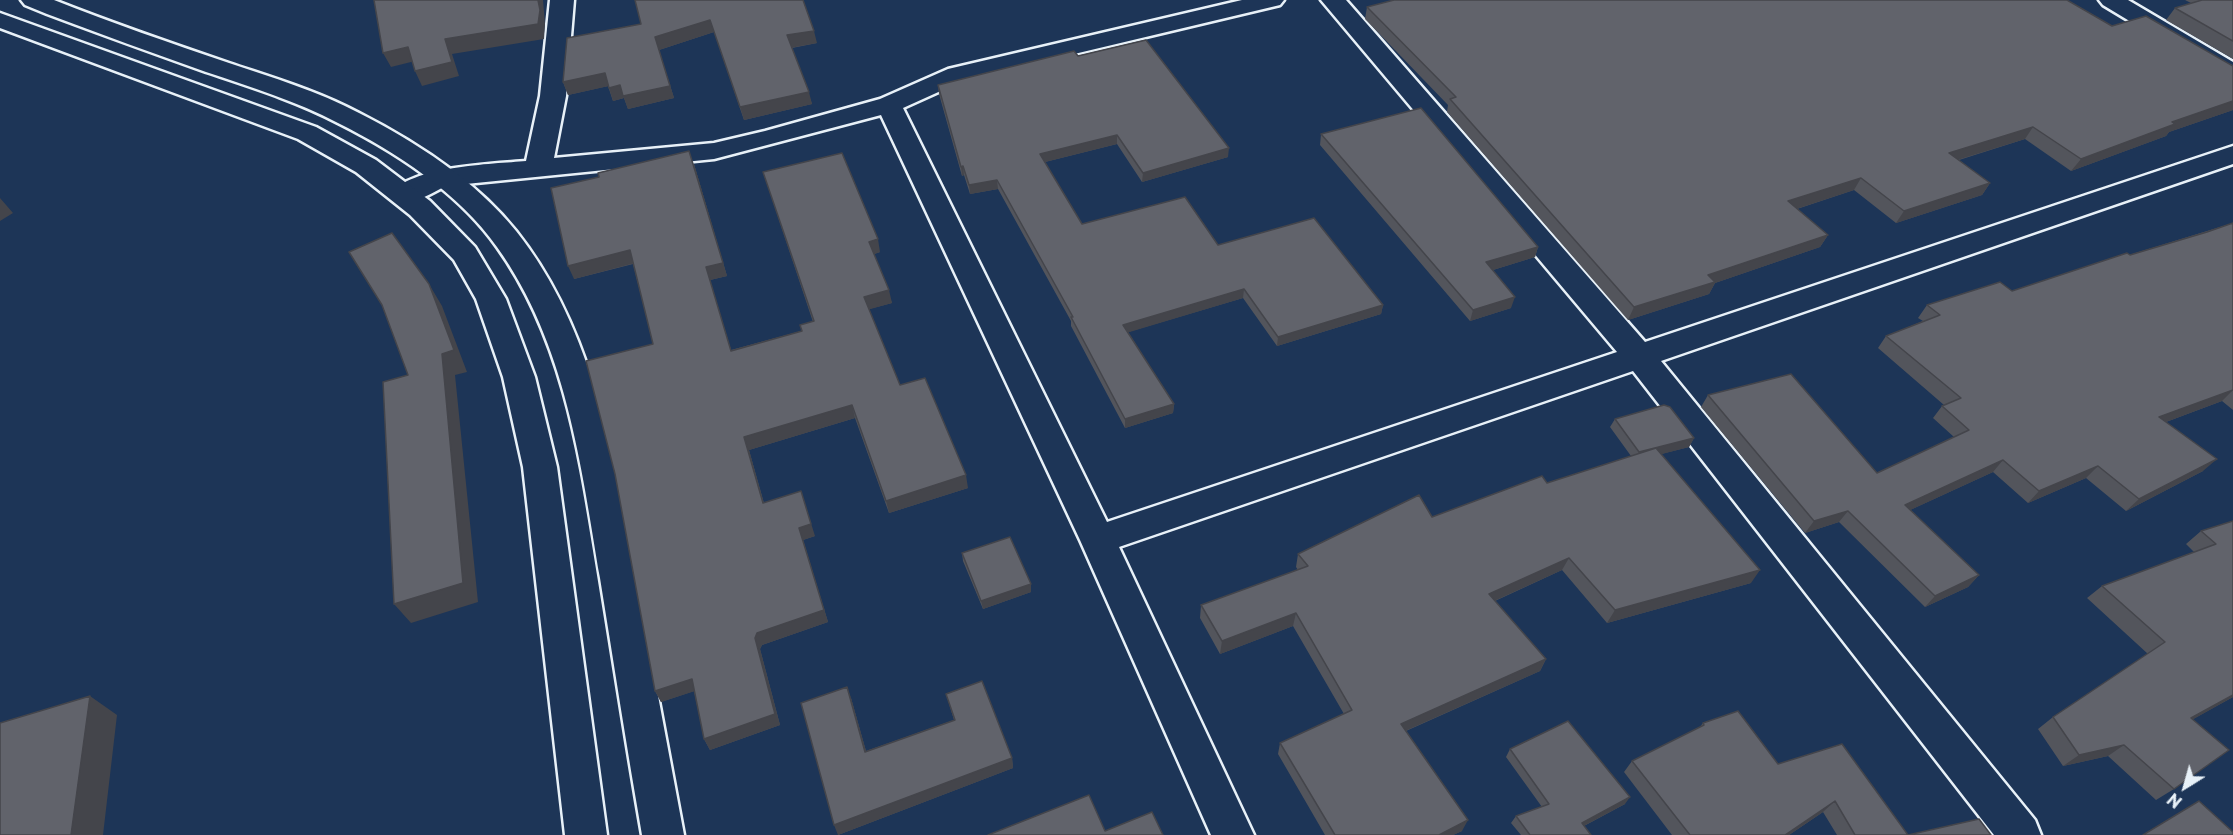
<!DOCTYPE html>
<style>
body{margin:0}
#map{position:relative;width:2233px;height:835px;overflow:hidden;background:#1d3557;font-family:"Playpen Sans",sans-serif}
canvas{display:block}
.north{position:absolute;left:2155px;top:757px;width:60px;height:60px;-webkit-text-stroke:4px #1d3557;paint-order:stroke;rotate:217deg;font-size:16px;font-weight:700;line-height:24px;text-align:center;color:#e8f1f8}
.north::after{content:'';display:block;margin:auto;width:21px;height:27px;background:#e8f1f8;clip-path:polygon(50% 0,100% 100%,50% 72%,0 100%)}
</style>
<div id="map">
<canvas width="2233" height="835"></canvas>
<div class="north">N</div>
</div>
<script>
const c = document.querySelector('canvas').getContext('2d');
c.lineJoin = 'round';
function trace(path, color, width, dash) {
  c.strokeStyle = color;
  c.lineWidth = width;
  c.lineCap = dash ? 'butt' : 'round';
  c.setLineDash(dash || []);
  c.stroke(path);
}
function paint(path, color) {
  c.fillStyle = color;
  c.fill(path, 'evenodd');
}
const minor = new Path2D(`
 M550,0H574L566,96L554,158L714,143L765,131L880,99L948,69L1242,0H1284L1280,5L965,80L903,108L1107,522L1617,352L1321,0H1346L1645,342L2233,146V164L1661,361L2035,820L2041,835H1994L1633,371L1119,547L1254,835H1211L1080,540L881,115L714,159L446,186C430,194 413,206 394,201L390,195C409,166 493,164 526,161L540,96Z
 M2099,0H2128L2233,62V81L2224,78L2103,5Z`);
const tertiary = new Path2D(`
 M21,0H54C112,23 170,43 229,63C273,78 318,91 359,113C416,142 475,180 516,231C594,329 614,458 636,578C652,664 668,749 684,835H642C627,750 614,664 600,578C581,465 566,343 497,247C459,193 396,152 338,123C296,101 251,87 206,72C153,53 100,34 47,14L25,5Z
 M0,13L316,127L376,160L430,201L475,247L506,299L535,377L557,467L607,835H565L523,467L503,377L476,299L454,260L410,215L356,172L298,139L0,28Z`);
trace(minor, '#e8f1f8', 5);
trace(tertiary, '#e8f1f8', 5);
paint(minor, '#1d3557');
paint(tertiary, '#1d3557');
paint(new Path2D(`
 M635,0L817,43L792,48L812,104L744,120L714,32L659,50L674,98L628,109L624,98L613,101L608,86L568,95L563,82L641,24Z
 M2185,0H2233V59L2166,20L2175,8L2191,3Z
 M1367,7L2112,26L2233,65V110L2169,132L2166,136L2071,171L2025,139L1959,160L1990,183L1982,195L1896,223L1854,190L1797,209L1828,235L1820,247L1715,283L1709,294L1628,320L1447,112L1448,105L1365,19Z
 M1078,56L1228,157L1142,182L1117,144L1045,162L1082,224L1218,245L1383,305L1381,314L1277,346L1243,298L1128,332L1174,404L1173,413L1125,428L1071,326V321L998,189L970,194L964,175L962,176L939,94L938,85Z
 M1321,134L1538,247L1535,257L1493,270L1511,308L1470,321L1320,145Z
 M694,164L727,276L710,280L731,350L801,331L813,322L763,172L880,252L874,254L892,303L869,309L900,385L968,488L889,513L855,418L749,450L764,503L815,536L803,540L828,622L762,645L760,649L780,725L710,750L704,739L694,691L661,702L655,691L653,344L633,264L574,279L599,177Z
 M2233,223V410L2222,401L2166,422L2203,471L2126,511L2086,478L2028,503L1993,472L1910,510L1979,575L1968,587L1925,607L1839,522L1805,533L1701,407L1708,395L1877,473L1954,437L1933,418L1942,406L1944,405L1878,348L1886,336L1923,321L1918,318L1927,305L2012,291Z
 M1615,419L1694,438L1689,447L1661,454L1751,583L1607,623L1562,570L1495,601L1546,659L1540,671L1406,731L1462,831L1453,835H1325L1278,754L1280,743L1344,714L1293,626L1220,654L1200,618L1201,605L1298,570L1296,567L1298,554L1432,517L1547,483L1631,456L1610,427Z
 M2233,521V697L2193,719L2174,789L2156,800L2108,756L2063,766L2038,729L2053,717L2148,654L2087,598L2102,586L2194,552L2186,544L2201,531Z
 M962,553L1031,584V592L983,609L963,561Z
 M946,694L1012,758L1013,768L838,835L851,698L866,751L954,720Z
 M1703,723L1908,835H1991H1837L1823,812L1789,835H1672L1624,772L1632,761L1699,728Z
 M1510,749L1625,804L1584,826L1591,835H1521L1511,823L1516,816L1542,807L1506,757Z`), '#53555c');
paint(new Path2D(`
 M538,0H543L545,24L544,39L452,54L459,76L422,86L415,71L445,39Z
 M710,20L714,32L659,50L674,98L628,109L624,98L613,101L609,88L620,85L655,37Z
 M814,31L817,43L790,48L787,35Z
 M408,47L415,61L391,67L383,53Z
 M605,73L609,86L568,95L563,82Z
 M809,92L812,104L744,120L740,107Z
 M2233,101V110L2169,132L2166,136L2071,171L2081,159L2172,122Z
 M2033,127L2025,139L1941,165L1949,153Z
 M1117,135V144L1041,163L1040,154Z
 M1229,148L1228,157L1142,182L1143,173Z
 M694,164L727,276L710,280L735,363L706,267Z
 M963,166L964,175L962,176L961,167Z
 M1861,178L1854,190L1781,214L1788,201Z
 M997,180L998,189L970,194L969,185Z
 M1990,183L1982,195L1896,223L1904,211Z
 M0,198L13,213L0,221Z
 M1828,235L1820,247L1715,283L1709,294L1628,320L1634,307L1708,275Z
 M878,239L880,252L872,255L869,242Z
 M1538,247L1535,257L1483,273L1486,262Z
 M630,250L635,263L574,279L568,266Z
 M429,284L442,306L467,372L455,375L478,602L411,623L394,604Z
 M1244,289L1243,298L1123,334V325Z
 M889,290L892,303L867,310L864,297Z
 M1515,297L1511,308L1470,321L1473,310Z
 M1383,305L1381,314L1277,346L1278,337Z
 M2233,390L2222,401L2147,429L2159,417Z
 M1174,404L1173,413L1125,428V419Z
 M852,405L855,418L749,450L767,516L763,503L744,437Z
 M1694,438L1689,447L1635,461L1639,452Z
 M2217,459L2203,471L2126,511L2139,499Z
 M2003,460L1993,472L1895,517L1905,505Z
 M2098,466L2086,478L2028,503L2039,491Z
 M966,475L968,488L889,513L886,501Z
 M801,491L815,536L803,540L828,622L762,645L760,649L780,725L710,750L704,739L755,638L799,528Z
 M1848,511L1839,522L1805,533L1814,521Z
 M1569,558L1562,570L1483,606L1489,594Z
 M1760,570L1751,583L1607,623L1615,610Z
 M1979,575L1968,587L1925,607L1935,596Z
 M1031,584V592L983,609L981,601Z
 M1296,613L1293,626L1220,654L1222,641Z
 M1546,659L1540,671L1396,735L1401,724Z
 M692,679L698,690L661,702L655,691Z
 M847,687L851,698L869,762L865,752Z
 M2233,695V697L2174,730L2191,718Z
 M90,696L117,715L103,835H71Z
 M2124,745L2108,756L2063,766L2079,755Z
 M1012,758L1013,768L838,835L834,825Z
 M1630,797L1625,804L1576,830L1582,823Z
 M1835,801L1823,812L1789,835H1785Z
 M1468,820L1462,831L1453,835H1439Z`), '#44454b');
const building = new Path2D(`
 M374,0H538L540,10L538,24L445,39L452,62L415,71L408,47L383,53Z
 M635,0H803L814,31L787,35L809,92L740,107L710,20L655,37L670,86L623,96L620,85L609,88L605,73L563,82L567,38L641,24Z
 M1394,0H2067L2112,26L2146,16L2233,66V101L2172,122L2175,124L2081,159L2033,127L1949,153L1990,183L1904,211L1861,178L1788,201L1828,235L1708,275L1715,282L1634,307L1450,99L1456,97L1367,7Z
 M2202,0H2233V41L2175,8Z
 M1146,40L1229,148L1143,173L1117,135L1040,154L1082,224L1185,197L1218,245L1314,218L1383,305L1278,337L1244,289L1123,325L1174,404L1125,419L1071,317H1073L997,180L969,185L963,166L961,167L938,85L1074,51L1078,56Z
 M1421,108L1538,247L1486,262L1515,297L1473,310L1321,134Z
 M689,151L723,263L706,267L731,351L802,331L800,325L814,321L763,172L842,153L878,239L869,242L889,290L864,297L900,385L925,378L966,475L886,501L852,405L744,437L763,503L801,491L811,524L799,528L824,610L757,633L755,638L775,714L704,739L692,679L655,691L615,474L586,361L653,344L630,250L568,266L551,188L599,177L598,173Z
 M2233,223V390L2159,417L2217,459L2139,499L2098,466L2039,491L2003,460L1905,505L1979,575L1935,596L1848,511L1814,521L1708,395L1791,374L1877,473L1969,430L1942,406L1961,398L1886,336L1940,315L1927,305L2000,282L2012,291L2127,253L2130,255L2207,232Z
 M392,233L429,284L454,350L442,354L463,583L394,604L383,382L408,375L382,305L349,252Z
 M1664,405L1670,407L1694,438L1639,452L1615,419Z
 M1656,448L1760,570L1615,610L1569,558L1489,594L1546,659L1401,724L1468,820L1439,835H1335L1280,743L1352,710L1296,613L1222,641L1201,605L1308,566L1298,554L1419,495L1432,517L1542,476L1547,483Z
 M2233,521V695L2191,718L2229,750L2174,789L2124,745L2079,755L2053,717L2165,642L2102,586L2216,544L2201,531Z
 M1010,537L1031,584L981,601L962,553Z
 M982,681L1012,758L834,825L801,703L847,687L865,752L955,720L946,694Z
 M90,696L71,835H0V723Z
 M1738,711L1778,764L1842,744L1908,835L1979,819L1991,835H1855L1835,801L1785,835H1690L1632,761L1704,725L1703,723Z
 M1568,721L1630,797L1582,823L1591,835H1530L1516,816L1549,804L1510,749Z
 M1089,795L1105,831L1152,812L1163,835H988Z
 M2199,801L2233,832V835H2143Z`);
paint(building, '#61636b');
trace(building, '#44454b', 1.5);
</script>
